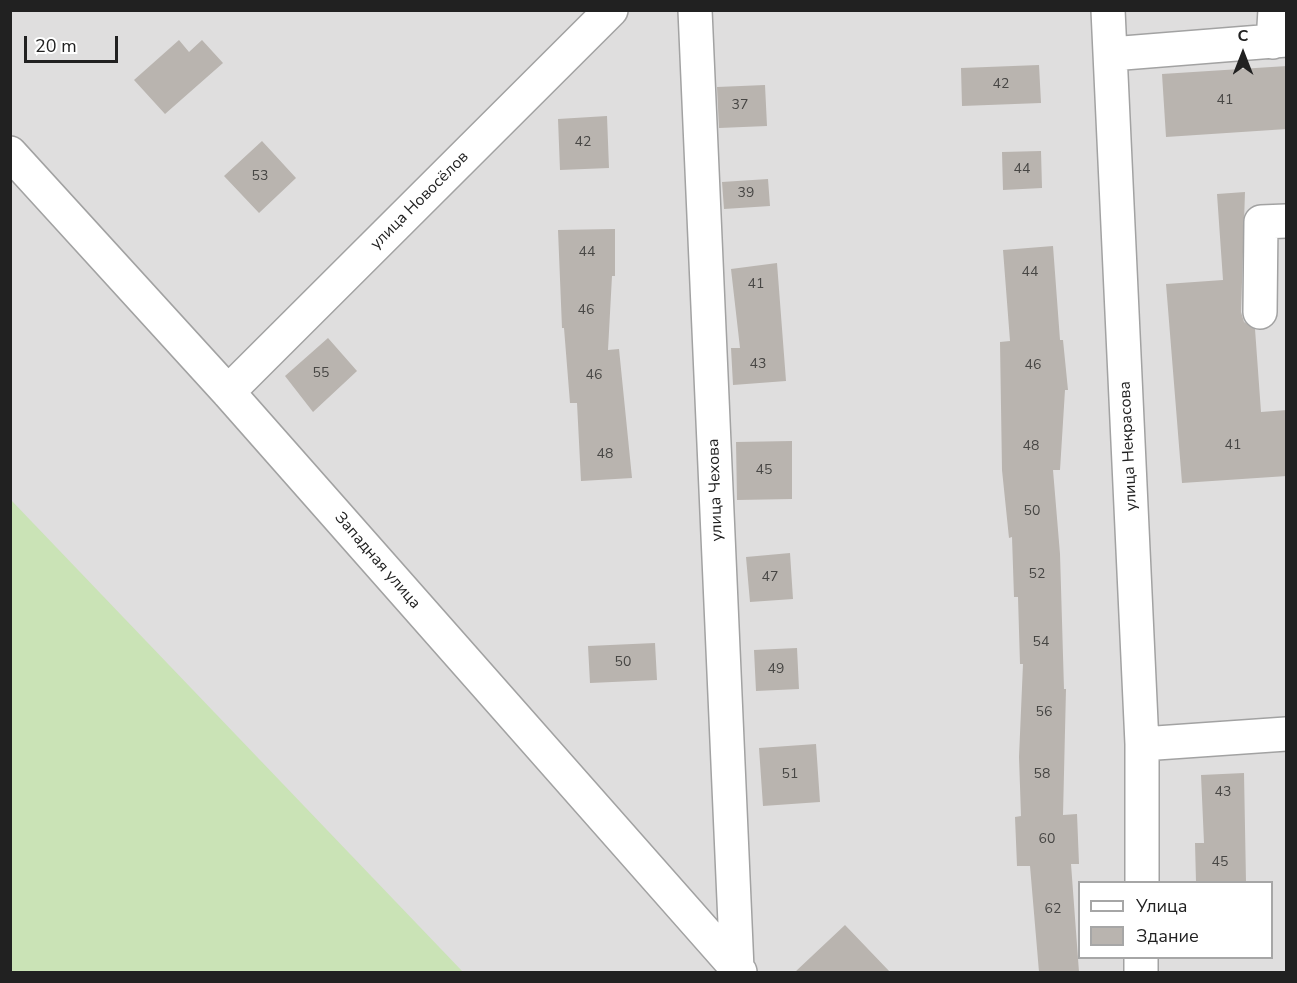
<!DOCTYPE html>
<meta charset="utf-8">
<style>
body{margin:0}
#map{position:relative;width:1297px;height:983px;overflow:hidden;background:#f0eee9;font-family:"Nunito Sans",sans-serif}
canvas{display:block}
.frame{position:absolute;inset:0;border:12px solid #212121;pointer-events:none}
.legend{position:absolute;left:1078px;top:881px;width:195px;height:78px;box-sizing:border-box;background:#fff;border:2px solid #a6a6a6;margin:0;padding:8px 10px;list-style:none;font-size:18px;color:#212121}
.legend li{display:flex;align-items:center;gap:12px;height:30px}
.legend b{width:30px;border:2px solid #a6a6a6}
.north{position:absolute;left:1213px;top:24px;width:60px;height:60px;-webkit-text-stroke:4px #fff;paint-order:stroke;rotate:0deg;font-size:16px;font-weight:700;line-height:24px;text-align:center;color:#212121}
.north::after{content:'';display:block;margin:auto;width:21px;height:27px;background:#212121;clip-path:polygon(50% 0,100% 100%,50% 72%,0 100%)}
.scale{position:absolute;left:24px;top:36px;width:94px;height:27px;box-sizing:border-box;border:3px solid #212121;border-top:0;padding-left:8px;font-size:18px;line-height:21px;white-space:nowrap;color:#212121;-webkit-text-stroke:4px #fff;paint-order:stroke}
</style>
<div id="map">
<canvas width="1297" height="983"></canvas>
<div class="frame"></div>
<ul class="legend">
<li><b style="height:8px;background:#fff"></b>Улица</li>
<li><b style="height:16px;background:#b9b4af"></b>Здание</li>
</ul>
<div class="north">С</div>
<div class="scale">20 m</div>
</div>
<script>
const c = document.querySelector('canvas').getContext('2d');
c.lineJoin = 'round';
function paint(path, color) {
  c.fillStyle = color;
  c.fill(path, 'evenodd');
}
function trace(path, color, width, dash) {
  c.strokeStyle = color;
  c.lineWidth = width;
  c.lineCap = dash ? 'butt' : 'round';
  c.setLineDash(dash || []);
  c.stroke(path);
}
function write(font, color, halo, rows, align = 'center') {
  c.font = font + ' "Nunito Sans",sans-serif';
  c.lineWidth = 5;
  c.setLineDash([]);
  c.textBaseline = 'middle';
  c.strokeStyle = halo;
  c.fillStyle = color;
  for (const [text, x, y, turn = 0] of rows) {
    c.save();
    c.translate(x, y);
    c.rotate((+turn || 0) * Math.PI / 180);
    c.textAlign = isNaN(turn) ? turn : align;
    if (halo) c.strokeText(text, 0, 0);
    c.fillText(text, 0, 0);
    c.restore();
  }
}
paint(new Path2D(`
 M10,11H1286V972H11ZM1080,882H1272V958H1080Z`), '#dfdede');
paint(new Path2D(`
 M10,500H11L463,972H11Z`), '#cae3b6');
paint(new Path2D(`
 M179,40L189,52L202,40L223,63L165,114L134,80Z
 M1039,65L1041,103L962,106L961,68Z
 M1287,66V129L1166,137L1162,74Z
 M765,85L767,126L719,128L717,87Z
 M607,116L609,168L560,170L558,119Z
 M262,141L296,178L259,213L224,176Z
 M1041,151L1042,188L1003,190L1002,152Z
 M768,179L770,206L724,209L722,182Z
 M1245,192L1241,312L1244,322L1255,329L1261,412L1287,410V476L1182,483L1166,284L1223,280L1217,194Z
 M615,229V276H612L608,350L619,349L632,478L581,481L577,403H570L564,328H562L558,230Z
 M1053,246L1060,340H1063L1068,390H1065L1060,470H1053L1060,554L1064,689H1066L1063,815L1077,814L1079,864H1071L1079,972H1039L1030,866H1017L1015,817L1021,816L1019,757L1023,664H1020L1018,597H1014L1012,537L1009,538L1002,470L1000,342L1010,341L1003,250Z
 M777,263L786,381L733,385L731,348H740L731,269Z
 M328,338L357,371L313,412L285,376Z
 M792,441V499L737,500L736,442Z
 M790,553L793,599L750,602L746,557Z
 M655,643L657,680L590,683L588,646Z
 M797,648L799,689L756,691L754,650Z
 M816,744L820,802L763,806L759,748Z
 M1244,773L1246,882H1196L1195,843H1204L1201,775Z
 M845,925L890,972H795Z`), '#b9b4af');
const minor = new Path2D(`
 M695,10L737,969
 M1108,10L1142,744V882
 M1273,42L1275,10
 M1111,54L1286,40
 M10,153L228,392L740,972
 M1260,312L1261,222L1286,221
 M228,392L611,10
 M1142,744L1286,734
 M1141,972V958`);
trace(minor, '#a2a2a2', 36);
trace(minor, '#fff', 33);
write('14px', '#474644', null, [
 ["42",1001,85],
 ["41",1225,101],
 ["37",740,106],
 ["42",583,143],
 ["44",1022,170],
 ["53",260,177],
 ["39",746,194],
 ["44",587,253],
 ["44",1030,273],
 ["41",756,285],
 ["46",586,311],
 ["43",758,365],
 ["46",1033,366],
 ["55",321,374],
 ["46",594,376],
 ["41",1233,446],
 ["48",1031,447],
 ["48",605,455],
 ["45",764,471],
 ["50",1032,512],
 ["52",1037,575],
 ["47",770,578],
 ["54",1041,643],
 ["50",623,663],
 ["49",776,670],
 ["56",1044,713],
 ["51",790,775],
 ["58",1042,775],
 ["43",1223,793],
 ["60",1047,840],
 ["45",1220,863],
 ["62",1053,910]
]);
write('16px', '#212121', '#fff', [
 ["улица Новосёлов",420,201,-45],
 ["улица Некрасова",1129,446,-93],
 ["улица Чехова",716,490,-92],
 ["Западная улица",377,561,49]
]);
</script>
